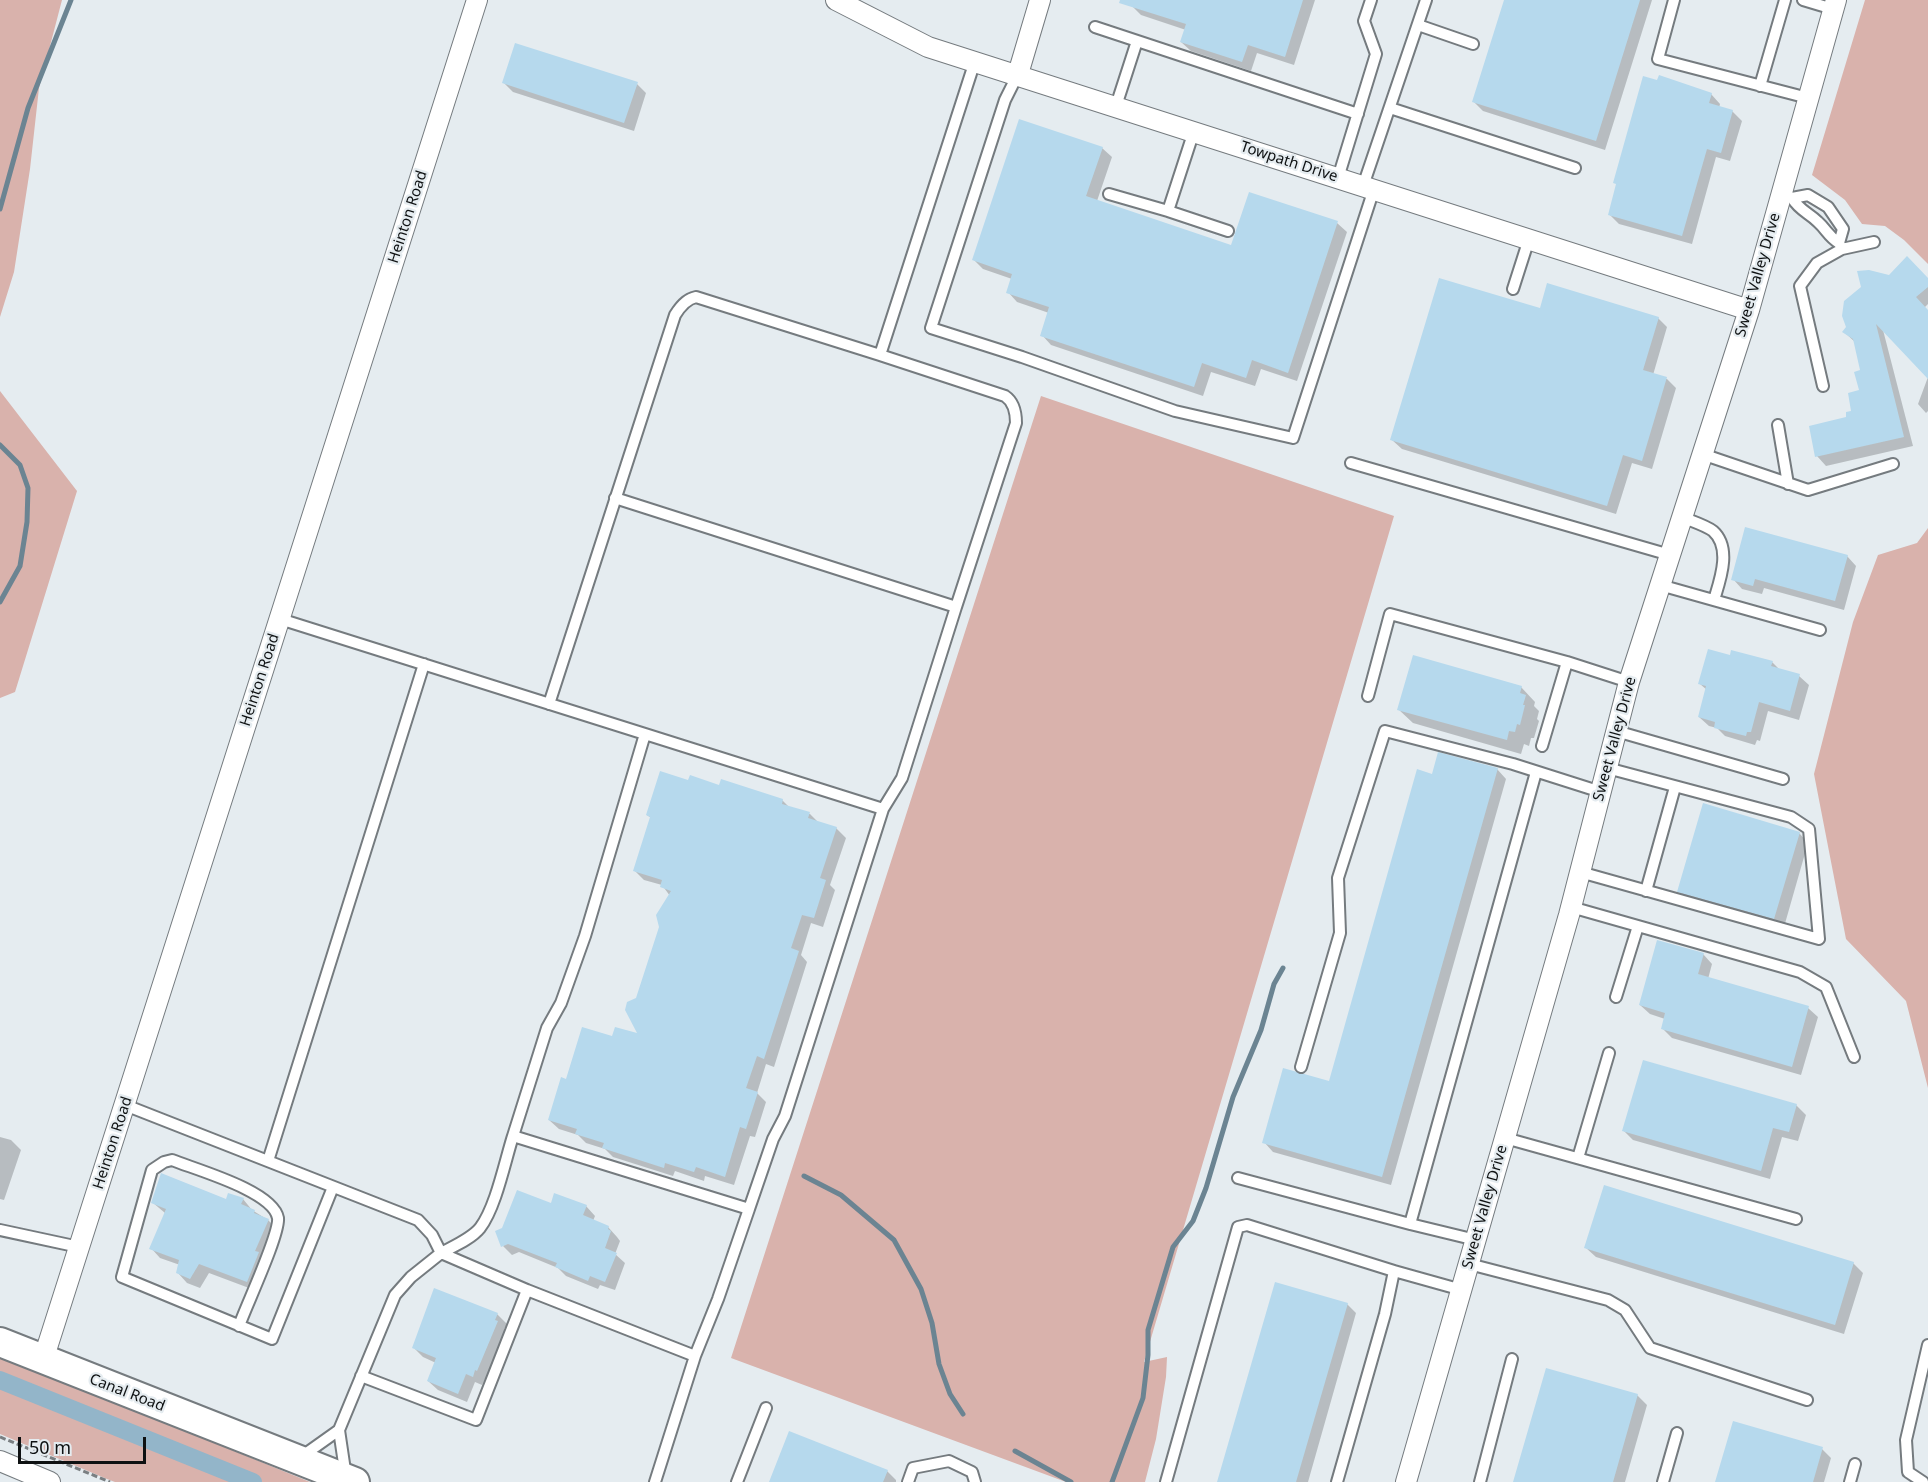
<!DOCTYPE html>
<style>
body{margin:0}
#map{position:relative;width:1928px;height:1482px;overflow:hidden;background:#e5ecf0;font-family:"Noto Sans",sans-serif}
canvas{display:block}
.scale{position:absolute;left:18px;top:1437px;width:128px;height:27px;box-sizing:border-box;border:3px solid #0e1112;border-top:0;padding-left:8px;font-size:18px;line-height:21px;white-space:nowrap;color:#0e1112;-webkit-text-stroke:4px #e5ecf0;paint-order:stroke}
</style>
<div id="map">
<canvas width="1928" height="1482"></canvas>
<div class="scale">50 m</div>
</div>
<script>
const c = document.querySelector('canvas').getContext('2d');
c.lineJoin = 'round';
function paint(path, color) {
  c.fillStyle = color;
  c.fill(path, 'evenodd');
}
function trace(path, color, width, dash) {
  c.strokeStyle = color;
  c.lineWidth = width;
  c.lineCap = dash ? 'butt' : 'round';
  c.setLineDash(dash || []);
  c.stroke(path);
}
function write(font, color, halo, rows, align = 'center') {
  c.font = font + ' "Noto Sans",sans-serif';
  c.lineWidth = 4.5;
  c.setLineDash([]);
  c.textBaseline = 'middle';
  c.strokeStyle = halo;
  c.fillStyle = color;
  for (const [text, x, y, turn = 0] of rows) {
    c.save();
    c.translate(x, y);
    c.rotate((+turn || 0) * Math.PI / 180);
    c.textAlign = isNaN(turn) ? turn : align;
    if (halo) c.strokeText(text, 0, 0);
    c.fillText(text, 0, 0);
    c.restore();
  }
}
paint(new Path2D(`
 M0,0H62L39,88L30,169L14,272L0,317Z
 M1865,0H1928V264L1904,240L1885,226L1862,224L1845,200L1812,175Z
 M0,391L77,491L15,692L0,698Z
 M1041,396L1394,516L1144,1362L1167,1357L1166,1377L1156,1439L1145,1482H1066L731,1358Z
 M1928,528V1088L1906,1001L1846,939L1814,774L1853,622L1878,555L1917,543Z
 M0,1355L310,1482H115L107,1479L0,1434Z`), '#d9b2ac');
paint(new Path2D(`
 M1134,0H1315L1294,65L1257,53L1251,71L1191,51L1181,42L1186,30L1141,15L1132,6Z
 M1506,0H1652L1605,150L1483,111L1474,102Z
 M504,83L637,84L646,93L634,131L513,92Z
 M1711,94L1720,104L1719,108L1732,111L1742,121L1730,161L1716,157L1692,244L1619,224L1609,214Z
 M1102,148L1112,157L1097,201L1232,247L1337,223L1347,232L1297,381L1261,369L1255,386L1211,372L1203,396L1051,345L1042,335L1049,313L1017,302L1008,292L1012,279L983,269L974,260Z
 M1890,277L1928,280V304L1924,308L1928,312V411L1926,413L1918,404L1928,377L1883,330L1913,446L1826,466L1817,456L1853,413L1861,391L1862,371L1855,342L1844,332Z
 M1541,310L1658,318L1667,327L1653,375L1667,379L1676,388L1652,469L1632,463L1616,514L1402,449L1392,440Z
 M1847,556L1856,566L1844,610L1764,588L1762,594L1742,589L1733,579Z
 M1731,657L1772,662L1780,670L1799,676L1809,685L1799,720L1768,711L1760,741L1757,740L1755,745L1725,736L1717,728L1709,726L1699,717L1707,690L1700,684Z
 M1521,687L1535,702L1534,706L1539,711L1537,719L1539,721L1534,738H1531L1529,746L1524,744L1521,754L1413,723L1398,709Z
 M1497,769L1506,779L1391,1185L1273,1152L1264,1142L1330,1083L1433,776Z
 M689,782L782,800L790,808L810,814L819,823L836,828L846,838L830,885L835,890L823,927L811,923L801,955L807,962L774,1067L766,1064L757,1093L766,1102L755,1137L750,1136L734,1185L705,1176L704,1181L675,1171L673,1176L613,1157L605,1149L586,1143L578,1135L559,1129L549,1120L567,1081L613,1038L640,1036L637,999L670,896L662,885L644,880L634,870L651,818L647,815Z
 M1799,833L1808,843L1784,927L1688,900L1679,891Z
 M1703,954L1712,964L1708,979L1808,1008L1818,1017L1801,1075L1672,1038L1663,1029L1665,1019L1650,1014L1640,1005Z
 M1796,1105L1806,1115L1798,1141L1782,1137L1770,1179L1633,1140L1624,1131Z
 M0,1137L11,1140L21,1150L4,1200L0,1199Z
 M243,1199L252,1210L268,1220L278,1230L257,1291L209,1273L200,1288L187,1283L178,1273L180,1265L160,1258L151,1248L165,1213L152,1202Z
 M551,1205L586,1206L595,1216L593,1221L608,1227L617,1237L620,1241L615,1254L625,1263L615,1290L600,1285L598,1289L566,1276L558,1268L519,1252L512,1255L503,1246Z
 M1586,1248L1853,1263L1863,1273L1844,1334L1596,1257Z
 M1347,1304L1356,1313L1308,1482H1219Z
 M497,1314L507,1324L504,1329L507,1332L487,1380L485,1379L482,1385L475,1382L467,1402L438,1390L428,1381L436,1363L423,1357L414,1348Z
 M1637,1395L1647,1405L1625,1482H1515Z
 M1822,1449L1831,1458L1824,1482H1717Z
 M887,1471L896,1480V1482H771Z`), '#0003');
trace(new Path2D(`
 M0,209L28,108L71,0
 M0,445L20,465L28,488L27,522L20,566L0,602
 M804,1176L841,1195L894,1240L921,1289L932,1323L939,1364L950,1394L963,1414
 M1015,1451L1071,1482
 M1112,1482L1143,1398L1148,1355V1330L1173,1247L1193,1221L1206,1188L1233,1097L1261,1030L1274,984L1283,968`), '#6b8492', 5);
trace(new Path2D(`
 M0,1380L253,1482`), '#93b5c9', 18);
paint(new Path2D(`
 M1120,0H1303L1285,57L1248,45L1242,62L1180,42L1186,24L1119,3Z
 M1504,0H1640L1596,141L1472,102Z
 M515,43L638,82L624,123L502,83Z
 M1659,75L1712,93L1709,103L1733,110L1721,153L1707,149L1682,236L1608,215L1616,184L1613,183L1643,76L1657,80Z
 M1019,119L1103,147L1086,196L1231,245L1249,192L1338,221L1288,373L1252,360L1246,378L1202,363L1194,387L1040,336L1049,307L1006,293L1012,274L972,260Z
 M1907,256L1928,278V287L1916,297L1928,310V379L1876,324L1904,437L1815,457L1809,426L1846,417V412L1851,411L1848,393L1859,390L1854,372L1860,370L1853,339L1842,332L1846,327L1842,316L1844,301L1861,287L1857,271L1869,270L1889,275Z
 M1439,278L1540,308L1547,283L1659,317L1643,370L1667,377L1642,461L1623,455L1607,506L1390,440Z
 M1745,527L1848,555L1835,601L1755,579L1753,586L1731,580Z
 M1708,649L1730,655L1731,650L1773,661L1771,666L1800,674L1790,711L1759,702L1751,732H1747L1746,736L1714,728L1715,722L1698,717L1706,686L1698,684Z
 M1413,655L1522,686L1520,693L1526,695L1523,705H1525L1520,725L1517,724L1515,732L1509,731L1507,740L1397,710Z
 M1438,752L1498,768L1382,1177L1262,1143L1283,1068L1329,1081L1417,769L1432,774Z
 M660,771L688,780L690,775L719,785L721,779L783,799L782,804L810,812L808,818L837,827L820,878L826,880L814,918L802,915L791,948L799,951L764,1059L757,1056L746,1088L758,1092L746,1129L740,1127L725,1177L696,1167L694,1172L665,1163L664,1168L602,1148L604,1143L575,1134L577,1129L548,1120L561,1077L566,1079L582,1027L612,1036L615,1027L637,1033L625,1010L627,1002L636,998L659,927L656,915L671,891L660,887L662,880L633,871L650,817L646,815Z
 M1703,803L1800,832L1774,919L1677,892Z
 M1657,940L1704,953L1698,974L1809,1006L1792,1067L1661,1029L1665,1013L1639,1005Z
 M1643,1060L1797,1104L1789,1132L1773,1128L1761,1171L1622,1131Z
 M161,1173L226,1199L228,1193L244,1198L241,1204L255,1210L254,1213L269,1219L255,1251L259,1252L247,1282L199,1264L190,1279L176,1273L179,1260L149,1249L166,1209L151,1203Z
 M1604,1185L1854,1262L1835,1325L1584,1248Z
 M517,1190L551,1203L554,1193L587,1205L583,1215L609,1226L608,1229L611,1231L605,1248L617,1253L605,1282L590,1276L588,1281L555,1267L557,1263L508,1244L501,1247L495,1231L502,1228Z
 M1275,1282L1348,1303L1296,1482H1217Z
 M434,1288L498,1313L495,1320L498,1321L477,1371L475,1370L473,1377L466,1374L458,1394L427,1381L436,1358L412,1348Z
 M1546,1368L1638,1394L1613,1482H1513Z
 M1733,1421L1823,1447L1813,1482H1715Z
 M789,1431L888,1470L883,1482H769Z`), '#b6d9ed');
const lane = new Path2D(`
 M1674,0L1658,59L1808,98
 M1803,0L1833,9
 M1418,25L1473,44
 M1095,27L1358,114
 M1018,74L1005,100L931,328L1022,357L1175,411L1293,438L1374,189
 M1760,86L1785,0
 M1116,106L1137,41
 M1390,108L1575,168
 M1338,178L1376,54L1364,21L1371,0
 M1363,186L1426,0
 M1109,194L1168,211L1194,131
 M1781,194L1792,198L1808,195L1828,207L1843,229L1839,243L1842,249L1817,263L1800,286L1823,386
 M1792,198C1800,211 1808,212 1818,222C1827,230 1828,236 1839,243
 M1168,211L1228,231
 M1842,249L1874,242
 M1513,289L1529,239
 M1778,425L1788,484
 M1702,454L1808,490L1893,464
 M1351,463L1670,555
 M615,498L956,607L1016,423C1016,412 1014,402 1005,396L880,355
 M1682,517C1691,521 1705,525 1713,531C1732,548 1720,580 1714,600
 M1660,585L1820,630
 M280,619L645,734L585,936L561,1003L547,1028L513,1136
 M1368,696L1390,614L1567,662L1629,682
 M549,704L675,315C680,307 686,299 696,297L880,355L975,61
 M1616,731L1783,779
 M645,734L883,809L902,778L956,607
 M1542,746L1567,662
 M1580,872L1819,939L1809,829L1791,817L1607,768
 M1646,891L1675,787
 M1571,907L1800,972L1826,987L1854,1057
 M1616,997L1638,926
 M1301,1067L1340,933L1338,878L1385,731L1513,764L1601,792
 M125,1105L418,1220L432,1235L441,1253L411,1277L395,1295L339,1430L301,1457
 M1505,1138L1796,1219
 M1578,1158L1609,1053
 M268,1161L424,664
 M1238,1178L1410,1224L1536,772
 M749,1209L773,1139L785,1116L883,809
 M1410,1224L1476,1240
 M0,1230L79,1247
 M441,1253C454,1246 471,1239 480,1228C496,1207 505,1161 513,1136L749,1209L718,1299L695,1356
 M1469,1264L1608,1300L1625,1310L1650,1348L1807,1400
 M1394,1271L1462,1290
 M527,1290L695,1356L655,1482
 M239,1326C246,1306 280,1234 278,1218C273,1191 197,1170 172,1160L164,1162L152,1170L122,1277L272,1339L333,1187
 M361,1376L476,1420L527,1290L441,1253
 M339,1430L346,1477
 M737,1482L766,1408
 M908,1482L913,1468L949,1461L972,1472L975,1482
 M1166,1482L1238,1227L1247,1225L1394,1271L1385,1314L1337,1482
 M1480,1482L1512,1359
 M1663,1482L1677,1433
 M1850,1482L1855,1464
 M1923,1482L1908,1472L1906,1440L1928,1345`);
const street = new Path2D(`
 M836,0L928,47L1749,310
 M1018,74L1040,0
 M43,1360L477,0
 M0,1461L50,1482
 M1406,1482L1569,915L1629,682L1749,310L1836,0`);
const secondary = new Path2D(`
 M0,1342L355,1482`);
trace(lane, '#757b7f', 14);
trace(street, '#757b7f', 22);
trace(secondary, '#757b7f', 32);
trace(new Path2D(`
 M0,1437L110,1482`), '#7a7f82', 3, [6, 3]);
trace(lane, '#fff', 10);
trace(street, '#fff', 20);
trace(secondary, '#fff', 28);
write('15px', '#0e1112', '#e5ecf0', [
 ["Towpath Drive",1289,162,18],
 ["Heinton Road",408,217,-72],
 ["Sweet Valley Drive",1758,275,-74],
 ["Heinton Road",260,680,-72],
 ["Sweet Valley Drive",1615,739,-75],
 ["Heinton Road",113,1143,-72],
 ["Sweet Valley Drive",1485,1207,-74],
 ["Canal Road",127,1393,21]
]);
</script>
